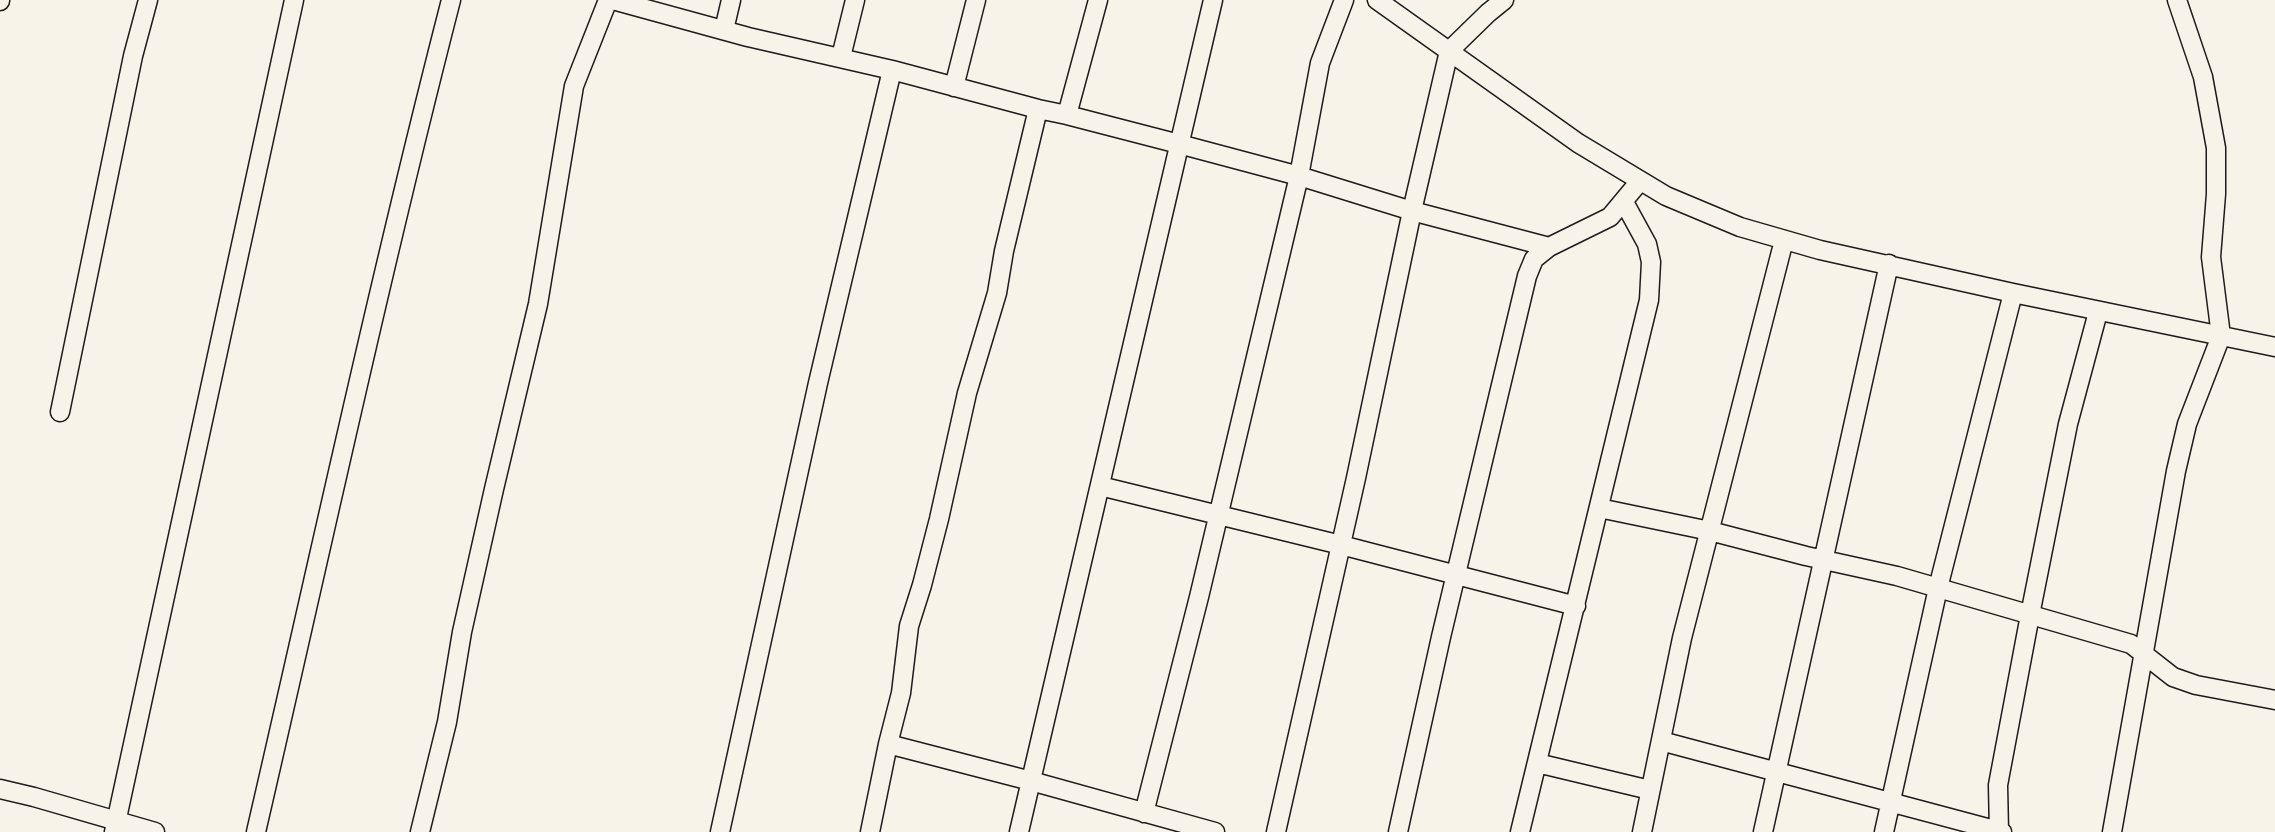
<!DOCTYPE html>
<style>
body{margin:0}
canvas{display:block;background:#f7f3e8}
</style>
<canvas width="2275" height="832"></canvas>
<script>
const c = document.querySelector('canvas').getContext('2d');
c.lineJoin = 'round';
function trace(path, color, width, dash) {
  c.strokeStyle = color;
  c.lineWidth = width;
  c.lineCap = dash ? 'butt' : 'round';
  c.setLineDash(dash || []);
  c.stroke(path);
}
const minor = new Path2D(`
 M613,0L748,37L892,70L1038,109L1067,115L1179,144L1299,176L1412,211L1549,247
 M1377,0L1578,143L1666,196L1740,227L1820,250L2013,293L2275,347
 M0,1V0
 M724,30L731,0
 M841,57L855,0
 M954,87L976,0
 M1067,115L1098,0
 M60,412L133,56L148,0
 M1100,486L1341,545L1576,606
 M1599,508L1710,531L1806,556L1897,576L2131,644L2173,677L2196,685L2275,700
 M1661,741L2002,832
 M888,744L1031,781L1215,832
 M1537,763L1650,790
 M0,789L34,797L155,832
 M1144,813L1199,597L1299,176L1320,63L1344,0
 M114,832L294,0
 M256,832C320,555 380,276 451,0
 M420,832L447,722L462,632L494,489L538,304L574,86L608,0
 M720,832L818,383L892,70
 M870,832L888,744L901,693L909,626L922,585L939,519L967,393L997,293L1004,251L1038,109
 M1019,832L1213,0
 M1276,832L1356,478L1412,211L1449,51L1488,13L1504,0
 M1398,832L1441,637L1527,276L1534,259L1549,247L1610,217L1640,181
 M1520,832L1649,300L1651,262L1647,244L1624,202
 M1642,832L1682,638L1784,240
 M1763,832L1889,264
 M1884,832L1938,588L2013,293
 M1999,832L1998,785L2030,615L2068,424L2098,312
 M2112,832L2176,471L2187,424L2221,336L2211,257L2216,194V148L2203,77L2177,0`);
trace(minor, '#1c1c1c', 21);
trace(minor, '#f7f3e8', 18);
</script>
